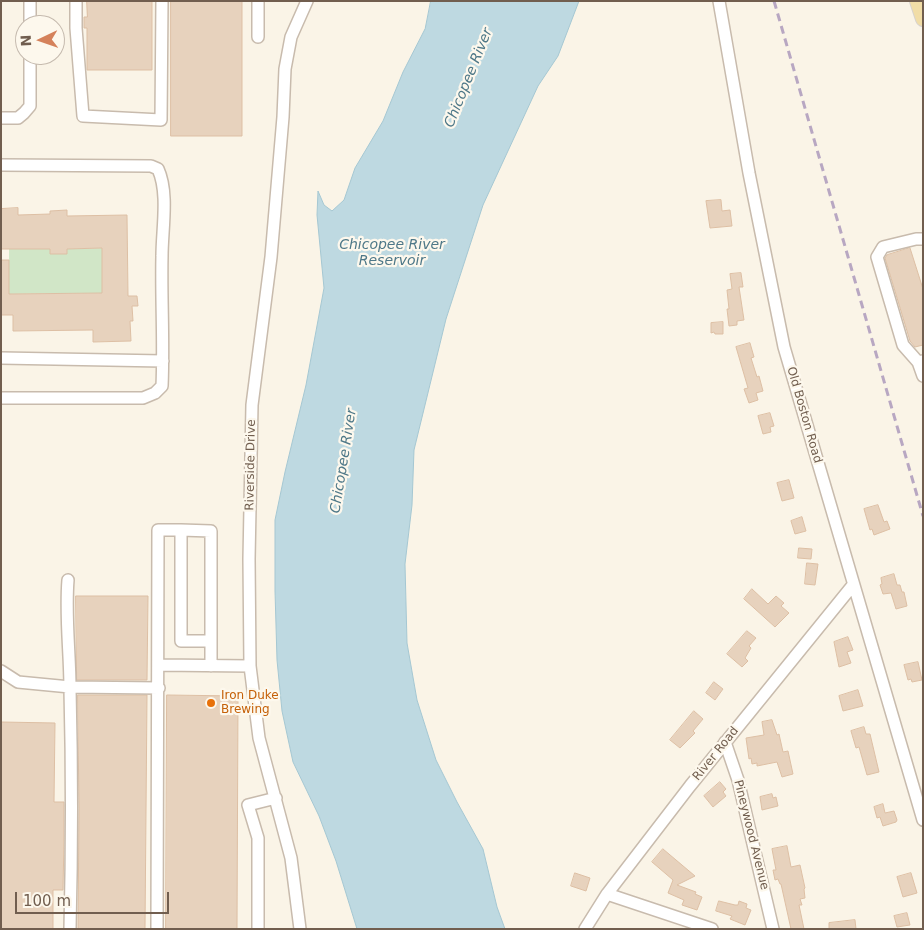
<!DOCTYPE html>
<style>
body{margin:0}
#map{position:relative;width:924px;height:930px;overflow:hidden;background:#faf4e7;font-family:"DejaVu Sans",sans-serif}
canvas{display:block}
.frame{position:absolute;inset:0;border:2px solid #715e4f;pointer-events:none}
.north{position:absolute;left:15px;top:15px;width:50px;height:50px;box-sizing:border-box;background:#fdf8ed;border:1px solid #c5baae;border-radius:50%;rotate:267deg;font-size:14px;font-weight:700;line-height:20px;text-align:center;color:#715e4f}
.north::after{content:'';display:block;margin:auto;width:18px;height:22px;background:#d5825b;clip-path:polygon(50% 0,100% 100%,50% 72%,0 100%)}
.scale{position:absolute;left:15px;top:892px;width:154px;height:22px;box-sizing:border-box;border:2px solid #715e4f;border-top:0;padding-left:6px;font-size:15px;line-height:18px;white-space:nowrap;color:#715e4f;-webkit-text-stroke:4px #fdf8ed;paint-order:stroke}
</style>
<div id="map">
<canvas width="924" height="930"></canvas>
<div class="frame"></div>
<div class="north">N</div>
<div class="scale">100 m</div>
</div>
<script>
const c = document.querySelector('canvas').getContext('2d');
c.lineJoin = 'round';
function paint(path, color) {
  c.fillStyle = color;
  c.fill(path, 'evenodd');
}
function trace(path, color, width, dash) {
  c.strokeStyle = color;
  c.lineWidth = width;
  c.lineCap = dash ? 'butt' : 'round';
  c.setLineDash(dash || []);
  c.stroke(path);
}
function write(font, color, halo, rows, align = 'center') {
  c.font = font + ' "DejaVu Sans",sans-serif';
  c.lineWidth = 4.5;
  c.setLineDash([]);
  c.textBaseline = 'middle';
  c.strokeStyle = halo;
  c.fillStyle = color;
  for (const [text, x, y, turn = 0] of rows) {
    c.save();
    c.translate(x, y);
    c.rotate((+turn || 0) * Math.PI / 180);
    c.textAlign = isNaN(turn) ? turn : align;
    if (halo) c.strokeText(text, 0, 0);
    c.fillText(text, 0, 0);
    c.restore();
  }
}
paint(new Path2D(`
 M102,248V293L9,294V249H50V254L67,249Z`), '#d1e6c7');
const water = new Path2D(`
 M431,1H579L558,56L538,86L483,205L446,319L414,450L412,505L405,564L407,643L417,700L436,760L457,802L483,849L497,907L505,929H357L336,861L319,816L293,762L282,711L277,660L275,591V520L285,472L306,385L324,288L317,215L318,191L324,205L332,211L344,200L355,168L383,121L403,72L425,29Z`);
paint(water, '#bed9e1');
trace(water, '#a5c7d2', 1);
const building = new Path2D(`
 M87,1H152V70H87V28H84V17H87Z
 M171,1H242V136H171Z
 M721,200L722,211L730,210L732,226L710,228L706,201Z
 M18,208V215L50,214V211L67,210V216L127,215L128,296H137L138,306H132L133,321H130L131,341L93,342V330L13,331V315H1V260H9V294L102,293V248L67,249V254H50V249H1V209Z
 M910,248L923,289V345L915,347L910,341L885,258L887,255Z
 M741,273L743,287H739L744,320L737,321V325L729,326L727,309H729L727,290L732,289L730,274Z
 M723,322V334H715L714,332L711,333V323Z
 M750,343L754,357L751,358L757,377L759,376L763,391L756,393L758,400L749,403L744,389L748,388L736,347Z
 M770,413L774,426L770,427L771,432L763,434L758,416Z
 M789,480L794,498L782,501L777,483Z
 M878,505L884,522L887,521L890,529L874,535L872,529L870,530L864,509Z
 M802,517L806,531L795,534L791,521Z
 M799,548L812,549L811,559L798,558Z
 M807,563L818,564L815,585L805,584Z
 M894,574L897,585H900L902,592H904L907,606L896,609L891,593L883,594L880,585L882,584L881,578Z
 M752,589L768,604L776,596L784,603L781,606L789,613L775,627L744,599Z
 M76,596H148L147,680H77Z
 M747,631L756,638L749,646L751,648L745,658L748,661L742,667L727,654Z
 M848,637L853,650L847,652L851,663L839,667L834,642Z
 M918,662L922,680L912,682L911,679L908,680L904,665Z
 M714,682L723,689L715,700L706,693Z
 M858,690L863,706L843,711L839,696Z
 M78,695H147L145,929H78L79,809Z
 M167,695L238,696L237,929H166Z
 M694,711L703,719L693,731L695,733L680,748L670,740Z
 M772,720L777,735L779,734L783,752L788,751L793,774L782,777L777,762L757,766V763L752,764L751,758L749,759L746,738L764,735L762,722Z
 M1,722L55,723L54,802H64V839L63,890H53V929H1Z
 M864,727L866,734H870L879,772L867,775L859,747L856,748L851,731Z
 M720,782L726,789L723,792L726,796L713,807L704,796Z
 M772,794L773,798L776,797L778,806L762,810L760,797Z
 M883,804L885,813L894,811L897,820L896,822L883,826L880,817L877,818L874,807Z
 M787,846L791,867L800,865L805,888L804,889L805,898L800,899L802,905H799L804,929H791L781,884H780L778,879L775,880L773,870H776L772,849Z
 M663,849L695,876L677,885L696,892L695,894L702,897L697,910L682,905L684,900L668,893L673,880L652,862Z
 M575,873L590,878L586,891L571,886Z
 M911,873L917,893L903,897L897,877Z
 M719,901L735,905H738L739,901L747,904L746,908L751,910L745,925L730,919L732,916L716,911Z
 M907,913L910,925L897,927L894,916Z
 M855,920L856,929H829V923Z`);
paint(building, '#e7d2bd');
trace(building, '#ddbfa4', 1);
const minor = new Path2D(`
 M76,1V28L83,116L161,120L162,1
 M719,1L749,173L784,347L923,820
 M30,25V1
 M258,37V1
 M1,118H18L24,113L30,106V55
 M1,165L151,166L158,169C169,193 162,229 162,256C161,299 164,343 162,386L155,393L143,398H1
 M1,358L163,361
 M923,361L918,362L923,376
 M918,362L903,345L877,257L883,247L916,239H923
 M68,580C65,616 70,653 70,689C72,769 72,849 70,929
 M211,641H181V530L211,531V666
 M159,665L250,666
 M1,671L18,682L70,687L159,688
 M725,742L738,780L773,929
 M607,894L712,929
 M157,929L158,530H181
 M258,929V838L248,805L276,798
 M300,929L291,858L259,738L250,666L249,559L252,405L271,257L283,117L285,69L291,37L307,1
 M585,929L607,894L690,786L853,585`);
const major = new Path2D(`
 M917,1L923,19`);
trace(minor, '#c8bbad', 14);
trace(major, '#d7d2ce', 16);
trace(minor, '#fff', 11);
trace(major, '#f1dda7', 14);
trace(new Path2D(`
 M774,1L923,516`), '#b8a7c2', 3, [8, 5]);
for (const [x, y, r, color] of [
 [211,703,5,"#e8710a"]
]) {
  const dot = new Path2D();
  dot.arc(x, y, r, 0, 2 * Math.PI);
  c.fillStyle = color;
  c.fill(dot);
  trace(dot, '#fdf8ed', 2);
}
write('12px', '#715e4f', '#fdf8ed', [
 ["Old Boston Road",804,415,74],
 ["Riverside Drive",251,465,-89],
 ["River Road",716,754,-51],
 ["Pineywood Avenue",751,835,76]
]);
write('12px', '#c56008', '#fdf8ed', [
 ["Iron Duke",221,696],
 ["Brewing",221,710]
], 'left');
write('italic 14px', '#4e7888', '#fdf8ed', [
 ["Chicopee River",469,78,-68],
 ["Chicopee River",392,245],
 ["Reservoir",392,261],
 ["Chicopee River",344,461,-81]
]);
</script>
